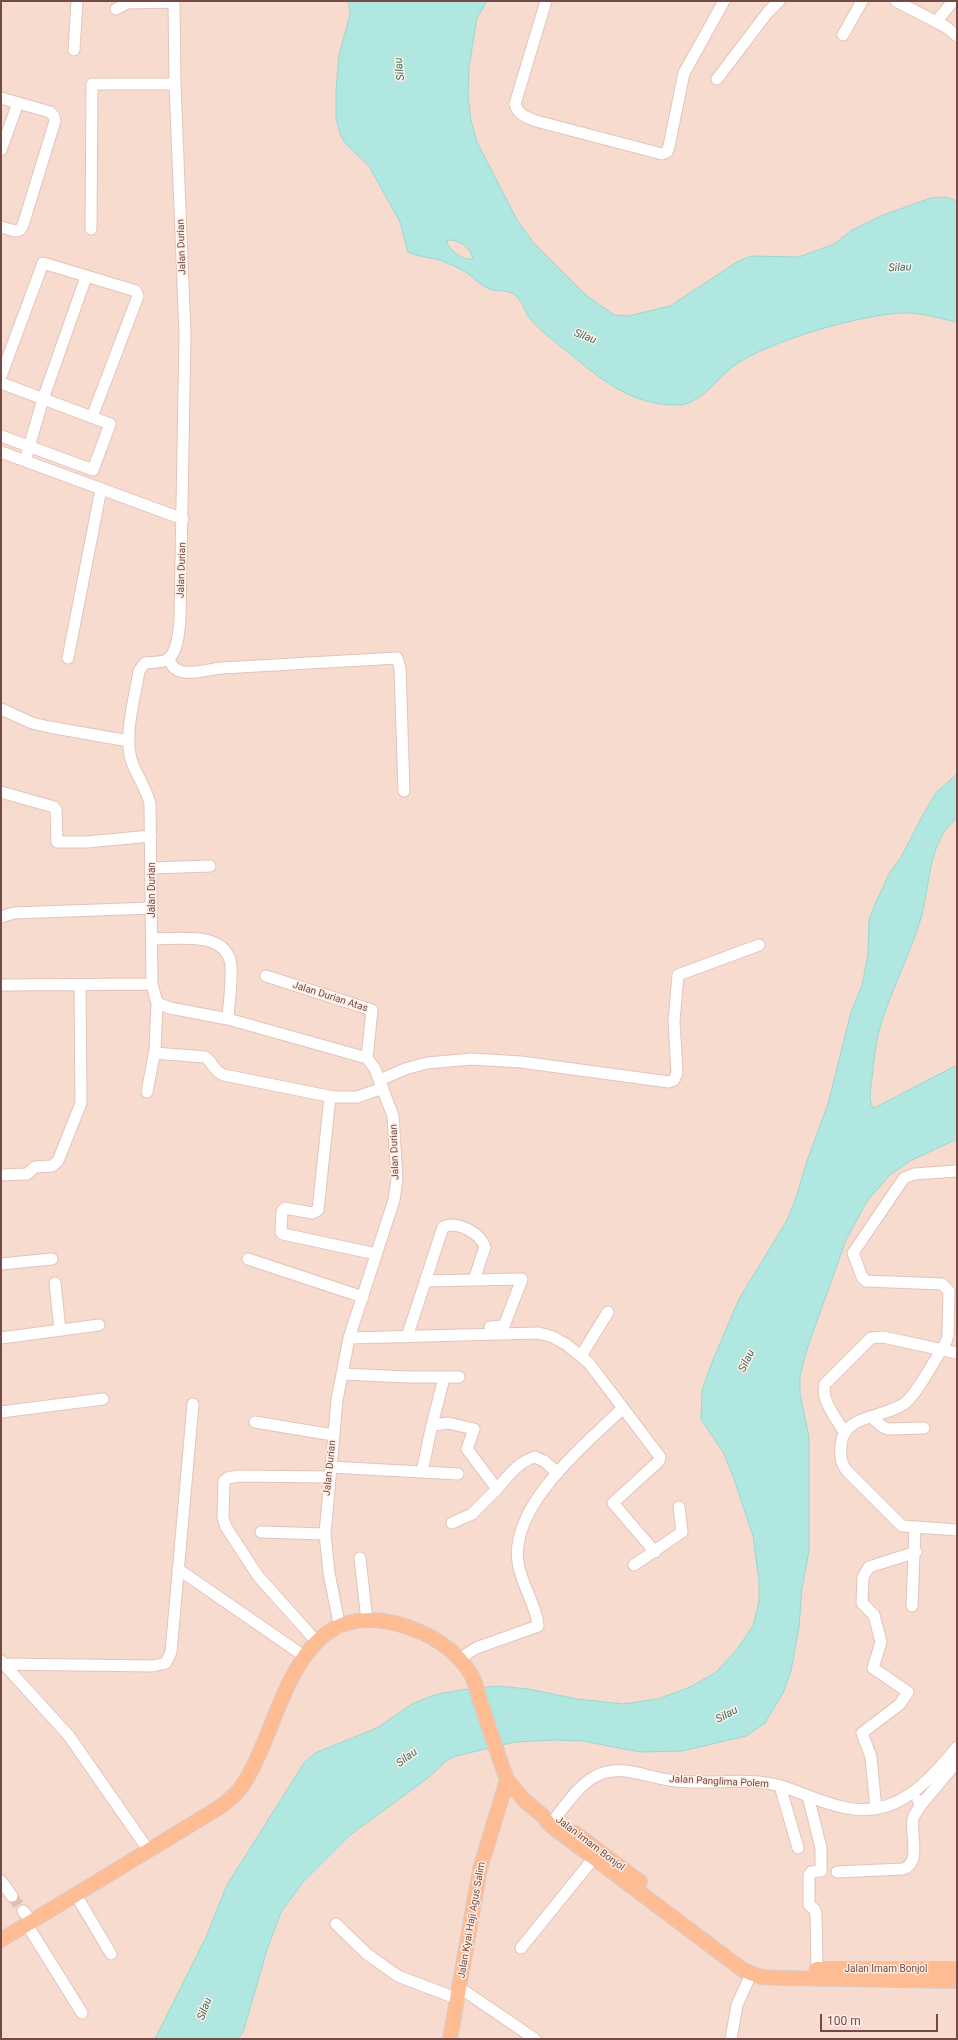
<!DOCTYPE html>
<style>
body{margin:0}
#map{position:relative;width:958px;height:2040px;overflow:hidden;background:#fde8dd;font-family:Roboto,sans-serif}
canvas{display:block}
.frame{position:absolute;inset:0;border:2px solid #734a45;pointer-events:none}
.scale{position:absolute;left:820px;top:2014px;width:118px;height:18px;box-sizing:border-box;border:2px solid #734a45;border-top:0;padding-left:5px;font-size:12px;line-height:14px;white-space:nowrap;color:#734a45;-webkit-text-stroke:3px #ffeee4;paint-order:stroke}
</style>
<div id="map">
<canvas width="958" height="2040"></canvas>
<div class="frame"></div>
<div class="scale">100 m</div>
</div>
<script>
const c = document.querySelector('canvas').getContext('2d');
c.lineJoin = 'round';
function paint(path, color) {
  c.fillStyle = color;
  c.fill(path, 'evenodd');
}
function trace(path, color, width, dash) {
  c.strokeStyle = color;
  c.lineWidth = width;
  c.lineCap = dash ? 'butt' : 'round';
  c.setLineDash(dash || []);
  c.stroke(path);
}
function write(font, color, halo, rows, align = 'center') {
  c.font = font + ' Roboto,sans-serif';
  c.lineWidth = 3;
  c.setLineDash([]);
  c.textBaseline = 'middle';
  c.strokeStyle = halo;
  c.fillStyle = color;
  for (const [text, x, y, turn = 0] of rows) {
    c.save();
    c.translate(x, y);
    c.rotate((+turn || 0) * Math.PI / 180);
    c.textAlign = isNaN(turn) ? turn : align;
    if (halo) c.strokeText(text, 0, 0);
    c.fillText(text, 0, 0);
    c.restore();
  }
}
paint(new Path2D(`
 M1,1H957V2039H1Z`), '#f7dbce');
const water = new Path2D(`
 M349,1H487L477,18L469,67L468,96L471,120L477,142L517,220L533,242L587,296L614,315L628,316L670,306L737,262L751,256L799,257L834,244L852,230L883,215L931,198L945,197L957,201V322C942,319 926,314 911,313C869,311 765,342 732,367C716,380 699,406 676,405C631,405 602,380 569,353C556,343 542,332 531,320C525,313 523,302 516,296C509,289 498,292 490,289C480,286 475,278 467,273C461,269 454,266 447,263C435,257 421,258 408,252L400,222L369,166L345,143L340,134L336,118V90L339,55L350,15ZM448,240C459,239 471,248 473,259C464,261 451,252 447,243Z
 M957,774V818C927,843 931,883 921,918C911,952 894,984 883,1018C876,1038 874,1058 872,1078C871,1087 868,1100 873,1108L876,1107L957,1065V1139L910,1161L890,1175L867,1201L846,1240L807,1349L800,1376V1394L809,1437V1551L802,1588L799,1627L791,1671L783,1693L765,1723L746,1736L682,1751L640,1752L583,1741L556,1740L515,1742L456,1756L447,1760L428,1778L350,1835L303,1882L281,1912L267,1950L243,2032L238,2039H155L206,1937L227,1885L304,1763L315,1753L377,1728L412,1704L434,1695L460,1690L498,1686L528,1689L577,1699L623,1704L658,1699L690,1687L715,1673L735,1652L753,1626L759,1602V1581L753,1536L733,1476L723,1452L701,1419L702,1390L713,1360L739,1299L786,1222L796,1198L807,1161L828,1104L851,1012L862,986L868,954L869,920L876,902L890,872L900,859L924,813L936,793Z`);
paint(water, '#b1e7e1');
trace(water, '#97d9d3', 1);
trace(new Path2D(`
 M12,1896L23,1911`), '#dac0b7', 11, [11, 5.5]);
const minor = new Path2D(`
 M174,1L175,84L185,334L180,619C179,630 178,652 168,659C162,663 153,662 145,663L139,671C135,697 123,737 132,762C137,777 147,789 150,804L152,984L157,1003L170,1008L228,1019L367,1058L375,1069L393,1116L397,1179L394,1200L349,1338L337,1400L325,1534L329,1573L340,1628
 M546,1L515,104C518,115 526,117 536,121L662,154L667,152L669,146L684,73L724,1
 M896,1L946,27L957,36
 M116,9L127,3L173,2
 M936,22L953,1
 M843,35L862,1
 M74,50L77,1
 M717,79L768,12L779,1
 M1,98L50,112L54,116L55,121L23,225L20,230L15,231L1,227
 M1,150L18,103
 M91,229L92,84H175
 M1,376L43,263L136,291L138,296L92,417
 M1,383L110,424L93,470L1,436
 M1,452L183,519
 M25,461L43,399L86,277
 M68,658L101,489
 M169,658C174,682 206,669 222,668L397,658L400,668L404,791
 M1,709L32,723L49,727L129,741
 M1,792L54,807L56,810L57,842H87L151,836
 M152,868L210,866
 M1,917L14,913L152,908
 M152,939C177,939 228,930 231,966C232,984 229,1002 228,1019
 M266,976L372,1010L367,1058
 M1,985L152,984
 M154,1053L205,1057C213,1062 214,1072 224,1075L333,1097H357L383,1088
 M380,1080L405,1069L427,1063L472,1059L521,1062L669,1082L674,1080L677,1073L674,1021L678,975L759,945
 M147,1092L155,1050L157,1003
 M330,1097L318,1210L312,1213L285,1208L282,1211L281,1232L283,1234L376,1254
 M957,1171L914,1174L904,1178L853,1253L862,1277L866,1281L942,1284L949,1291L948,1335L946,1342C937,1356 917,1394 905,1403C884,1419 843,1413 841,1446C840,1457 841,1464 848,1472L902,1526L957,1530
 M1,1175L27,1174L35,1167L52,1166L58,1161L81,1103L80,984
 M248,1259L363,1297
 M1,1264L52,1259
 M425,1281L522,1279L504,1326L490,1327
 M55,1283L60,1330
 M407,1337L443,1227C457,1220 480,1233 485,1247L474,1280
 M1,1338L99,1325
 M349,1338L539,1333L553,1337L567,1345L589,1363L660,1457L659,1461L613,1503L655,1552
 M581,1356L608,1312
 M343,1374L408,1377H459
 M1,1412L103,1399
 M871,1417L883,1427L888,1429L924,1428
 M255,1422L333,1435
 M431,1429L444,1378
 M844,1432C837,1419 820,1400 825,1384L871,1338L883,1337L957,1353
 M330,1467L458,1474
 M422,1472L431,1429L433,1425L448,1423L474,1429L467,1449L497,1489C509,1475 518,1462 535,1457L544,1461L558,1473
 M452,1523L472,1514L497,1489
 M261,1532L325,1534
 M360,1558L367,1621
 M634,1565L682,1532L679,1507
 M178,1569L304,1656
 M912,1606L915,1528
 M316,1641L258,1576L226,1527L223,1518L224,1481L228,1478L238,1476L329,1477
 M459,1659L476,1648L538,1626C538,1610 520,1581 518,1562C510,1505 586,1444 623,1408
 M1,1661L69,1736L149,1851
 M4,1664L153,1666L166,1663L171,1652L193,1404
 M780,1786L798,1848
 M808,1796L821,1848V1871L811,1872L809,1875V1905L815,1910L816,1914L817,1969
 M918,1800L921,1805L957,1762
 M876,1809L871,1757L862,1733L900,1704L908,1692L873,1668L881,1642L874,1615L862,1603L863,1577L869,1567L916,1552
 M550,1825C563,1809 578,1784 598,1775C620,1764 646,1777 669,1780C706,1786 744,1776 781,1786C803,1793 824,1804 847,1808C896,1818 929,1782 957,1747
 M837,1872L903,1869C922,1863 910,1834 913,1819C914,1814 918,1810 921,1805
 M1,1881L12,1896
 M76,1895L111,1954
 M23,1911L31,1921
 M26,1923L82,2013
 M336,1924L367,1954L398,1976L458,1999
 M521,1948L593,1859
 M460,1988L535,2039
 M731,2039L737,2005L751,1974`);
const major = new Path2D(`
 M575,1833L640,1882
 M1,1940L220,1807C228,1801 236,1795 242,1786C284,1724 290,1596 398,1624C427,1632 455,1648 471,1674C476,1683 478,1696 482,1706C490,1731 498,1755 507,1780L525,1801L542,1815L550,1825L743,1970L761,1977L780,1978L957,1981
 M817,1969H957
 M450,2039L480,1869L507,1780`);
trace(minor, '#e3c4bc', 13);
trace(major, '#d8cccb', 16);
trace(minor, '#fff', 11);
trace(major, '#ffbb92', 14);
write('10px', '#734a45', '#ffeee4', [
 ["Jalan Durian",182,247,-92],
 ["Jalan Durian",182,570,-88],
 ["Jalan Durian",152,890,-90],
 ["Jalan Durian Atas",330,997,18],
 ["Jalan Durian",395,1152,-92],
 ["Jalan Durian",330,1468,-84],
 ["Jalan Panglima Polem",719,1782,3],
 ["Jalan Imam Bonjol",590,1844,37],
 ["Jalan Kyai Haji Agus Salim",472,1920,-80],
 ["Jalan Imam Bonjol",886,1969]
]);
write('italic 11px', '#35736e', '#ffeee4', [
 ["Silau",400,69,-97],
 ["Silau",900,268,-2],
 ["Silau",585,337,21],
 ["Silau",747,1361,-65],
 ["Silau",727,1715,-28],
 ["Silau",407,1758,-37],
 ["Silau",205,2009,-69]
]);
</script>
